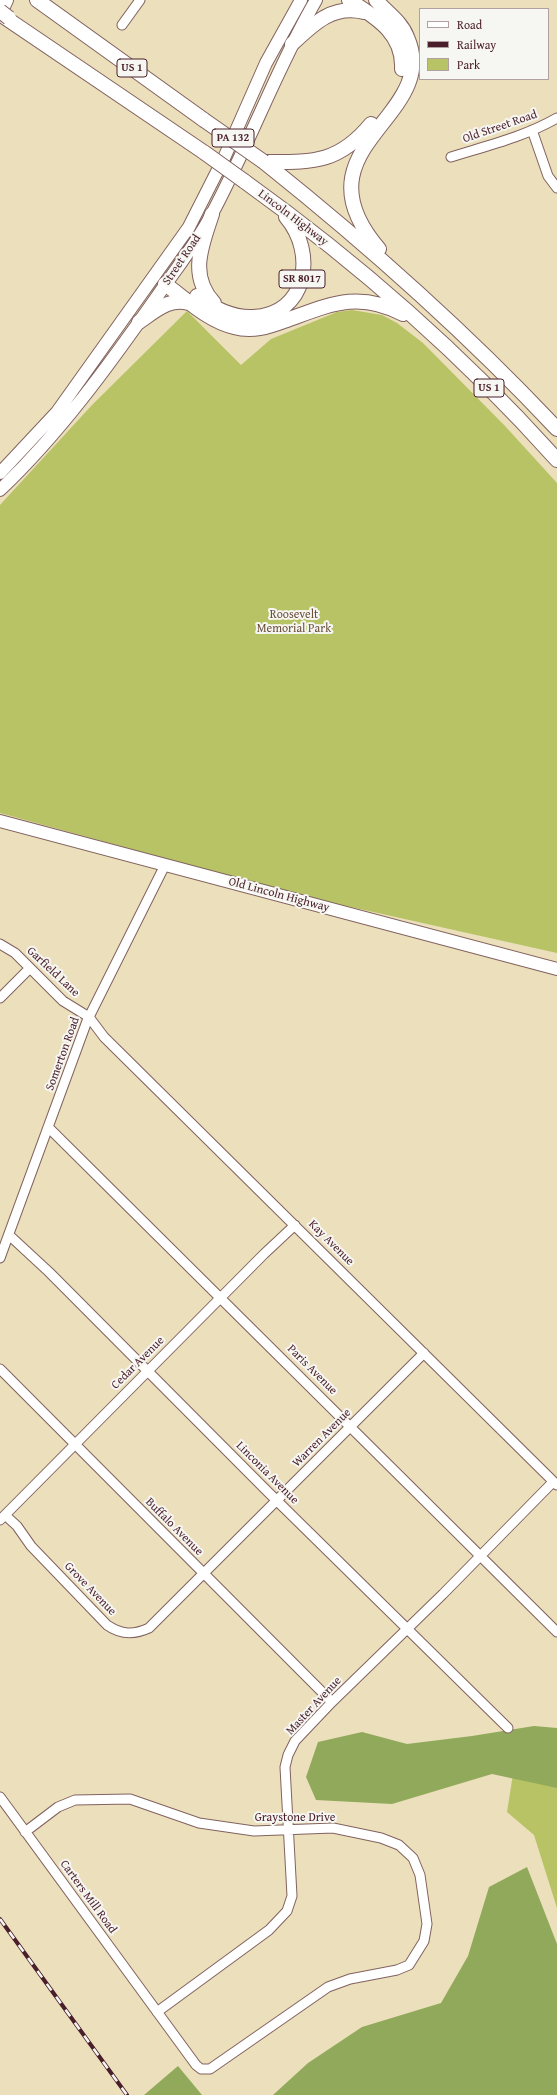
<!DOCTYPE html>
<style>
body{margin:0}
#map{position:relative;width:557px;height:2095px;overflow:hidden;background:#ebdfbc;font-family:"Gentium Book Plus",serif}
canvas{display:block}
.legend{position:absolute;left:419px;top:8px;width:130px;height:72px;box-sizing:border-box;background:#f6f6f2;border:1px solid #b1a0a2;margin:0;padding:5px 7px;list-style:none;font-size:12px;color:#4a1f2b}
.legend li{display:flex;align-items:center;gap:8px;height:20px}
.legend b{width:20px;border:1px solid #b1a0a2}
</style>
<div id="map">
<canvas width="557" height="2095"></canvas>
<ul class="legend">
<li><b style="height:5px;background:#fff"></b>Road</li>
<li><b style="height:5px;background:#4a1f2b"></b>Railway</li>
<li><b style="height:11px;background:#b7c365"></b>Park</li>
</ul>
</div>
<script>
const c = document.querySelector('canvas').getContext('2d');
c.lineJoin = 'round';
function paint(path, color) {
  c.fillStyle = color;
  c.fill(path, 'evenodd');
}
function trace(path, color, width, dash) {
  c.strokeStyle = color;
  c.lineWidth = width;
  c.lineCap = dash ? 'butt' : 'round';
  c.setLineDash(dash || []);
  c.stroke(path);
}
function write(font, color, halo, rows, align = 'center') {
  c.font = font + ' "Gentium Book Plus",serif';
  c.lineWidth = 4;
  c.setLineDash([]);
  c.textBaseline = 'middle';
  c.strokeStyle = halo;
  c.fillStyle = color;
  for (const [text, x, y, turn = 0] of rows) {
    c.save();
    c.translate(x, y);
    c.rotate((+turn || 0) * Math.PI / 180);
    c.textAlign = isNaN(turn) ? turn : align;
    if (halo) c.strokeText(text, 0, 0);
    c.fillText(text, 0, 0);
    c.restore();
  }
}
paint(new Path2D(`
 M352,310L382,315L397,323L423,343L505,426L557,483V953L306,897L0,813V505L92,405L187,311L241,365L271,339L337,312Z
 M513,1774L557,1786V1908L534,1835L507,1812Z`), '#b7c365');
paint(new Path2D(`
 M534,1726L557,1728V1788L492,1774L392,1804L316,1800L306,1777L318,1742L362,1732L407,1744L472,1736Z
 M527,1867L557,1944V2095H273L308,2063L362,2027L441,2003L468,1956L489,1887Z
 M178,2066L202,2095H144Z`), '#91a95a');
const minor = new Path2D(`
 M122,25L140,0
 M532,130L548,176L557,188
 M451,157C486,146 524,137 557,118
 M0,944L15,953L63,1001L89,1017L104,1037L557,1485
 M0,998L30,968
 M48,1127L557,1632
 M9,1235L49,1272L268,1492L508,1728
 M0,1258L87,1021L165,865
 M0,1369L332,1702
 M5,1515L17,1526L31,1546L107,1625C121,1635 134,1635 149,1628L424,1353
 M0,1520L264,1254L295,1225
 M0,1797L196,2065L201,2069H210L328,1987L350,1979L397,1970L409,1965L424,1941L427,1924L420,1875L413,1858L399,1845L381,1838L333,1828L254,1831L199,1823L130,1799L75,1800L58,1807L25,1832
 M157,2012L269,1930L287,1911L292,1896L285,1767L288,1755L295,1741L332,1702L443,1594L553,1482`);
const major = new Path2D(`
 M0,473L57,412L189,227L224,158L266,63L301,0
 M0,490C60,433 109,365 156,298C175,270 198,242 213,212C250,142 277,68 316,0
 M0,821L557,969`);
const highway = new Path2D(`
 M37,0L204,120
 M349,0C375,17 404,33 402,69
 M376,0C386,12 401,21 407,37C443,118 291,146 379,249
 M0,13L6,0
 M0,14L205,153
 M292,44C313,24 333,4 364,12
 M264,162C368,245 466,332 557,429
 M264,162C312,162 338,164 371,124
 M244,181C357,262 464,356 557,460
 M212,214C202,245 188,275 214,303
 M165,284C186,299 208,321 234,327C252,332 268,327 284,321C329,305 357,290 403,314
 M197,296C213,308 233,318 253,317C307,315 317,253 286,217
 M139,322C155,311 170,296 192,304`);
trace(minor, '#82625e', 11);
trace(major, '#82625e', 14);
trace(highway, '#82625e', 16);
trace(minor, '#fff', 9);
trace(major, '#fff', 12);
trace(highway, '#fff', 14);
const rail = new Path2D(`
 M0,1919L127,2095`);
trace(rail, '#4a1f2b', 4);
trace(rail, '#f6f6f2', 2.5, [8]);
const highwayBridge = new Path2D(`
 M0,11L9,18
 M204,120L264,162
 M205,153L244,181`);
trace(highwayBridge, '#82625e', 16, []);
trace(highwayBridge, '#fff', 14);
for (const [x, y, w] of [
 [132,68,30],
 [233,138,42],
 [302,279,46],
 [489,388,30]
]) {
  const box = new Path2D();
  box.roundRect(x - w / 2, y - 9, w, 18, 3);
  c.fillStyle = '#f6f6f2';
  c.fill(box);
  trace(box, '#4a1f2b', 1);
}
write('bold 11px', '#4a1f2b', null, [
 ["US 1",132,68],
 ["PA 132",233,138],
 ["SR 8017",302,279],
 ["US 1",489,388]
]);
write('12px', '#4a1f2b', '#f6f6f2', [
 ["Old Street Road",500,127,-19],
 ["Lincoln Highway",293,218,37],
 ["Street Road",182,260,-56],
 ["Old Lincoln Highway",279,895,15],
 ["Garfield Lane",53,972,43],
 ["Somerton Road",63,1054,-70],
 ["Kay Avenue",331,1243,45],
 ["Cedar Avenue",138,1363,-45],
 ["Paris Avenue",312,1370,45],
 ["Warren Avenue",322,1438,-45],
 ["Linconia Avenue",267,1473,45],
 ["Buffalo Avenue",174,1527,45],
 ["Grove Avenue",90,1589,46],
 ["Master Avenue",314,1706,-47],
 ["Graystone Drive",295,1818],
 ["Carters Mill Road",88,1897,54]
]);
write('12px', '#6b503c', '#f6f6f2', [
 ["Roosevelt",294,615],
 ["Memorial Park",294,629]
]);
</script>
